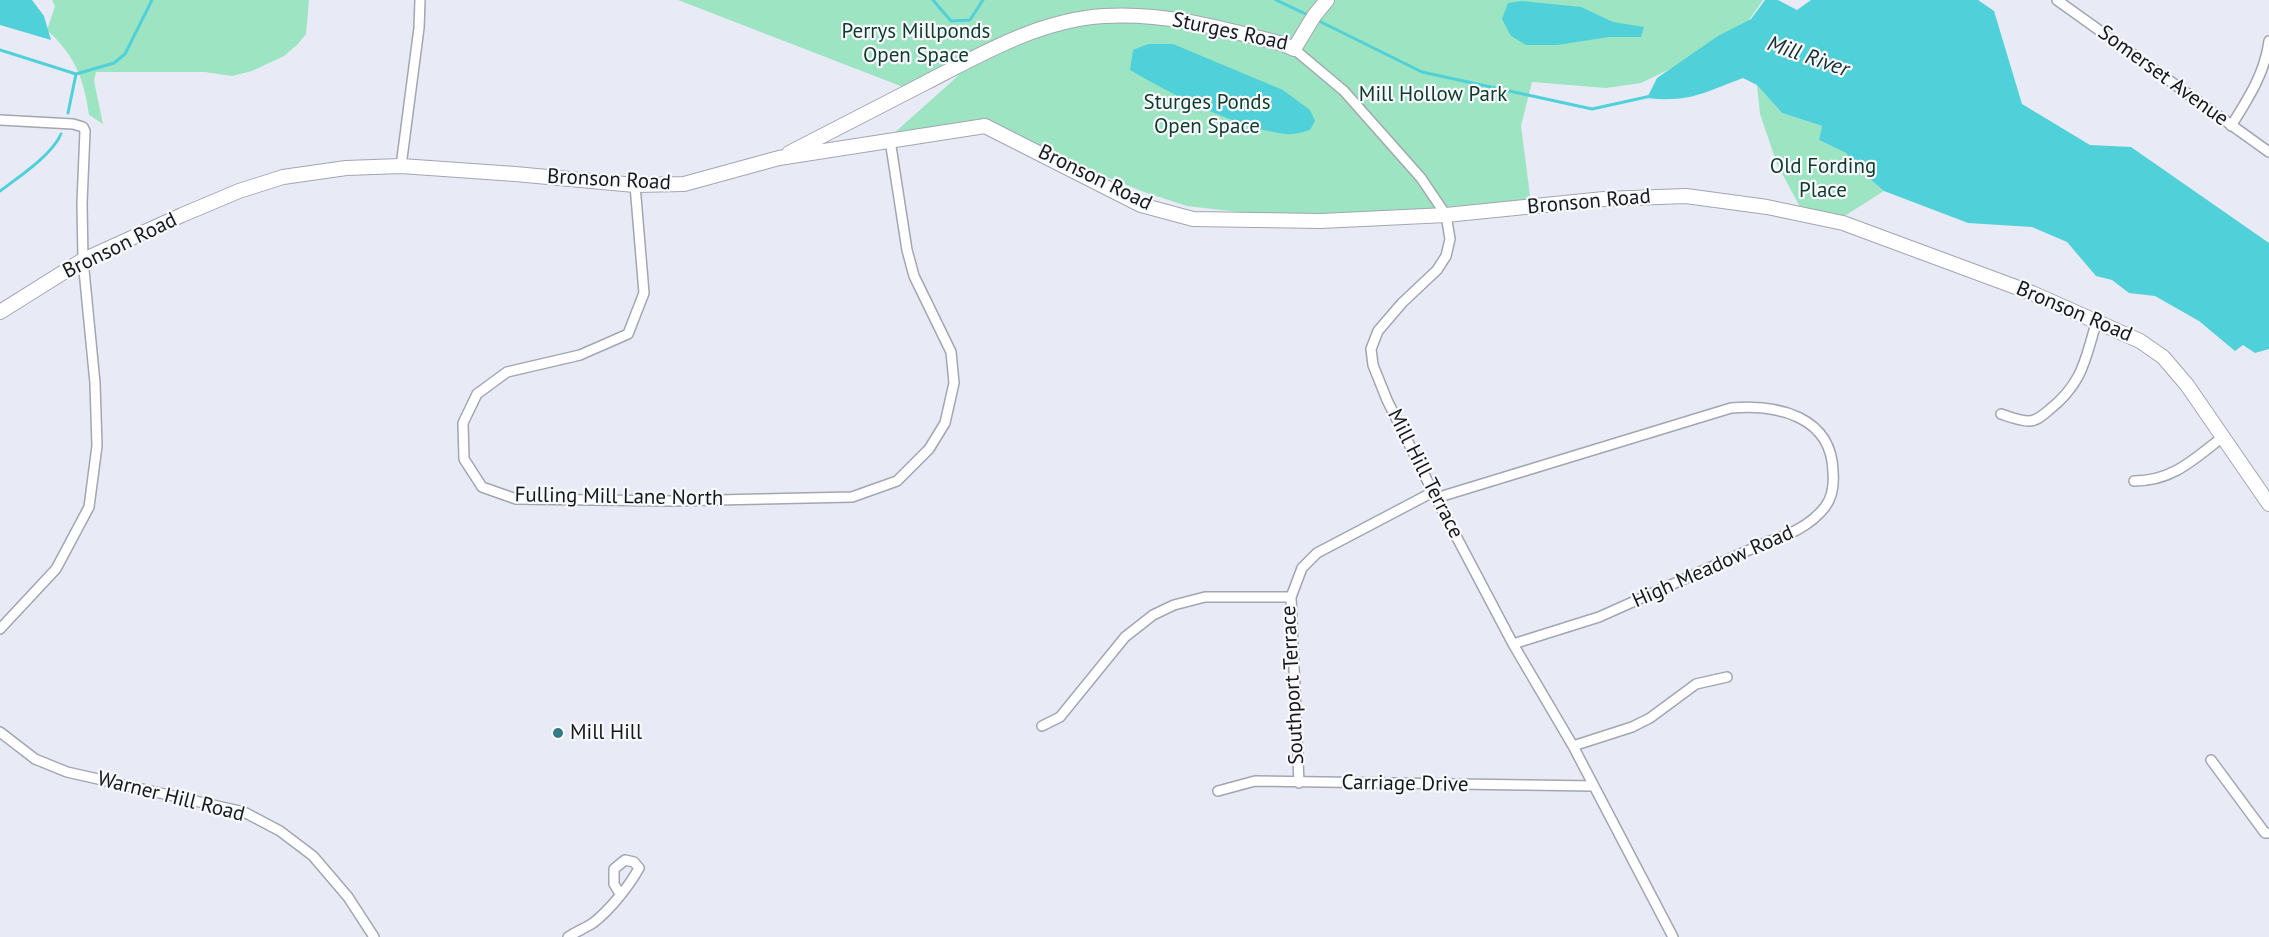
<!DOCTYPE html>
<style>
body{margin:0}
canvas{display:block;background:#e8ebf6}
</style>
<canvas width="2269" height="937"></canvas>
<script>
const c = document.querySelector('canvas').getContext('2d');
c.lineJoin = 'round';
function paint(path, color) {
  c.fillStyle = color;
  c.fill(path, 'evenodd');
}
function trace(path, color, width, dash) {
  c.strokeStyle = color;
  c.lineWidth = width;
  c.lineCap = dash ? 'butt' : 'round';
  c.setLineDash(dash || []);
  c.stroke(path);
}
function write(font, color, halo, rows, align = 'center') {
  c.font = font + ' "PT Sans",sans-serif';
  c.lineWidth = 4.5;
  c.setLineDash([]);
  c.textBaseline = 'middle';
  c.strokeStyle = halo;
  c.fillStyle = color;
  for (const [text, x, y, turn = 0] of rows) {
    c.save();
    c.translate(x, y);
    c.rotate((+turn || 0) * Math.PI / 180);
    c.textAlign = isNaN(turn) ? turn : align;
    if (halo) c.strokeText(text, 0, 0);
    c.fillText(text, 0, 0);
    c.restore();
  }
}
paint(new Path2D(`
 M52,0H309L306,34L298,44L284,56L252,71L232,76L205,72H96L94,81L103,124L89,115C84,78 75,56 47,30L55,6Z
 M678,0H1763L1749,20L1668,70L1641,83L1606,88L1532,82L1521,126L1531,203L1351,215H1265L1187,206L1144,192L984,128L893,134L959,75L916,92Z
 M1757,85L1782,113L1822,126L1819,140L1846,153L1858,169L1884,191L1843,217L1800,207L1777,164L1760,114Z`), '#9de4c2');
paint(new Path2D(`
 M0,0H32L44,16L51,40L0,25Z
 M1765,0H1778L1797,10L1811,0H1978L1994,11L2022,104L2090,145L2131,147L2269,243V349L2255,353L2243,345L2235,351L2199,321L2155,296L2129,293L2112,280L2096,276L2067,242L2032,227L1968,223L1884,191L1858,169L1846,153L1819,140L1822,126L1782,113L1757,85L1743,78C1705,92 1690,103 1647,98L1657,78L1718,36L1751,19Z
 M1522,1L1581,7L1613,22L1644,27L1641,37H1609L1557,45H1526L1511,36L1502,19L1508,3Z
 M1148,44H1173L1283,90L1310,110L1315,121L1310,130C1303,132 1294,135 1287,134C1240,130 1171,94 1130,70L1133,50Z`), '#50d1d9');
trace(new Path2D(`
 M933,0L951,21L970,20L983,0
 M1276,0L1310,16
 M1315,19L1422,72L1592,109L1651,96
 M0,50L76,74L114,63L125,54L152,0
 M68,113L76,74
 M0,191C19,177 52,155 61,134`), '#50d1d9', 3);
const minor = new Path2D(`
 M2057,0L2269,152
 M1294,49L1344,91L1421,178L1446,215L1450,239L1446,256L1437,270L1402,303L1378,331L1371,349L1373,365L1387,400L1436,498L1513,644L1573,746L1673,937
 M0,120L73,124L83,127L85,131L82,203L83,260L95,383L97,446L89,507L56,569L0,629
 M2231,126C2248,99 2265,73 2269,41
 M401,166L419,28L420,0
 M635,185L644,293L628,334L580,355L507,372L477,394L463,423L464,459L482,487L516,499L672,501L852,497L897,481L929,449L945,423L954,383L951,352L914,276L907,250L890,140
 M2001,414C2010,417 2020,421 2029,421C2037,421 2043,415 2049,410C2083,383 2085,360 2097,320
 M2134,481C2173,481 2194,459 2224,436
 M1436,498L1731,408C1777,404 1832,416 1833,472C1834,484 1832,498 1825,507C1810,526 1789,535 1767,542L1599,617L1513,644
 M1042,726L1060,717L1125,637L1153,615L1174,605L1205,597H1291
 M0,732L35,759L67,772L244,812L280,831L313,856L348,897L374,937
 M1573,746L1632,727L1650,718L1696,684L1727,677
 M2211,760L2265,833H2269
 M1299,783L1291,597L1302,568L1317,553L1433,492
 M1218,791L1255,781L1594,786
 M568,937C576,932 585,928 593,923C609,911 630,885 639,868L634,862L625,860L614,869V884L620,894`);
const secondary = new Path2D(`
 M789,153C835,129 881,106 927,82C983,53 1040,20 1104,16C1166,12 1224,29 1283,44L1294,49L1314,16L1327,0
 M0,312L83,260L182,215L239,191L283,177L346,168L401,166L515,174L635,185L684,184L779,158L985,126L1141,205L1193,219L1321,221L1446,215L1604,199L1686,196L1767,207L1843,223L2032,293L2140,341L2163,357L2187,385L2269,504`);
trace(minor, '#a3a6b1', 12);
trace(secondary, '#a3a6b1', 16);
trace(minor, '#fff', 9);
trace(secondary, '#fff', 14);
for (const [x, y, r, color] of [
 [558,733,6,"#357a88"]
]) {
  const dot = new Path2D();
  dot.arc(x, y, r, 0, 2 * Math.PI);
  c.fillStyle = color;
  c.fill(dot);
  trace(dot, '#f7f9fd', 2);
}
write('21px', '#0e3a29', '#f7f9fd', [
 ["Perrys Millponds",916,32],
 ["Open Space",916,56],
 ["Mill Hollow Park",1433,95],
 ["Sturges Ponds",1207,103],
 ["Open Space",1207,127],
 ["Old Fording",1823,167],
 ["Place",1823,191]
]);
write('21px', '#17181c', '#f7f9fd', [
 ["Sturges Road",1230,32,12],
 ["Somerset Avenue",2163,76,36],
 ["Bronson Road",1095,178,26],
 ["Bronson Road",609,180,3],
 ["Bronson Road",1589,202,-5],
 ["Bronson Road",120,246,-26],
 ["Bronson Road",2074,312,23],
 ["Mill Hill Terrace",1425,474,63],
 ["Fulling Mill Lane North",619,497,1],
 ["High Meadow Road",1713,567,-24],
 ["Southport Terrace",1293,685,-93],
 ["Carriage Drive",1405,784,1],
 ["Warner Hill Road",171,797,14]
]);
write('21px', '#17181c', '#f7f9fd', [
 ["Mill Hill",570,733]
], 'left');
write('italic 22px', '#182e30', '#f7f9fd', [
 ["Mill River",1808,57,19]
]);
</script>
